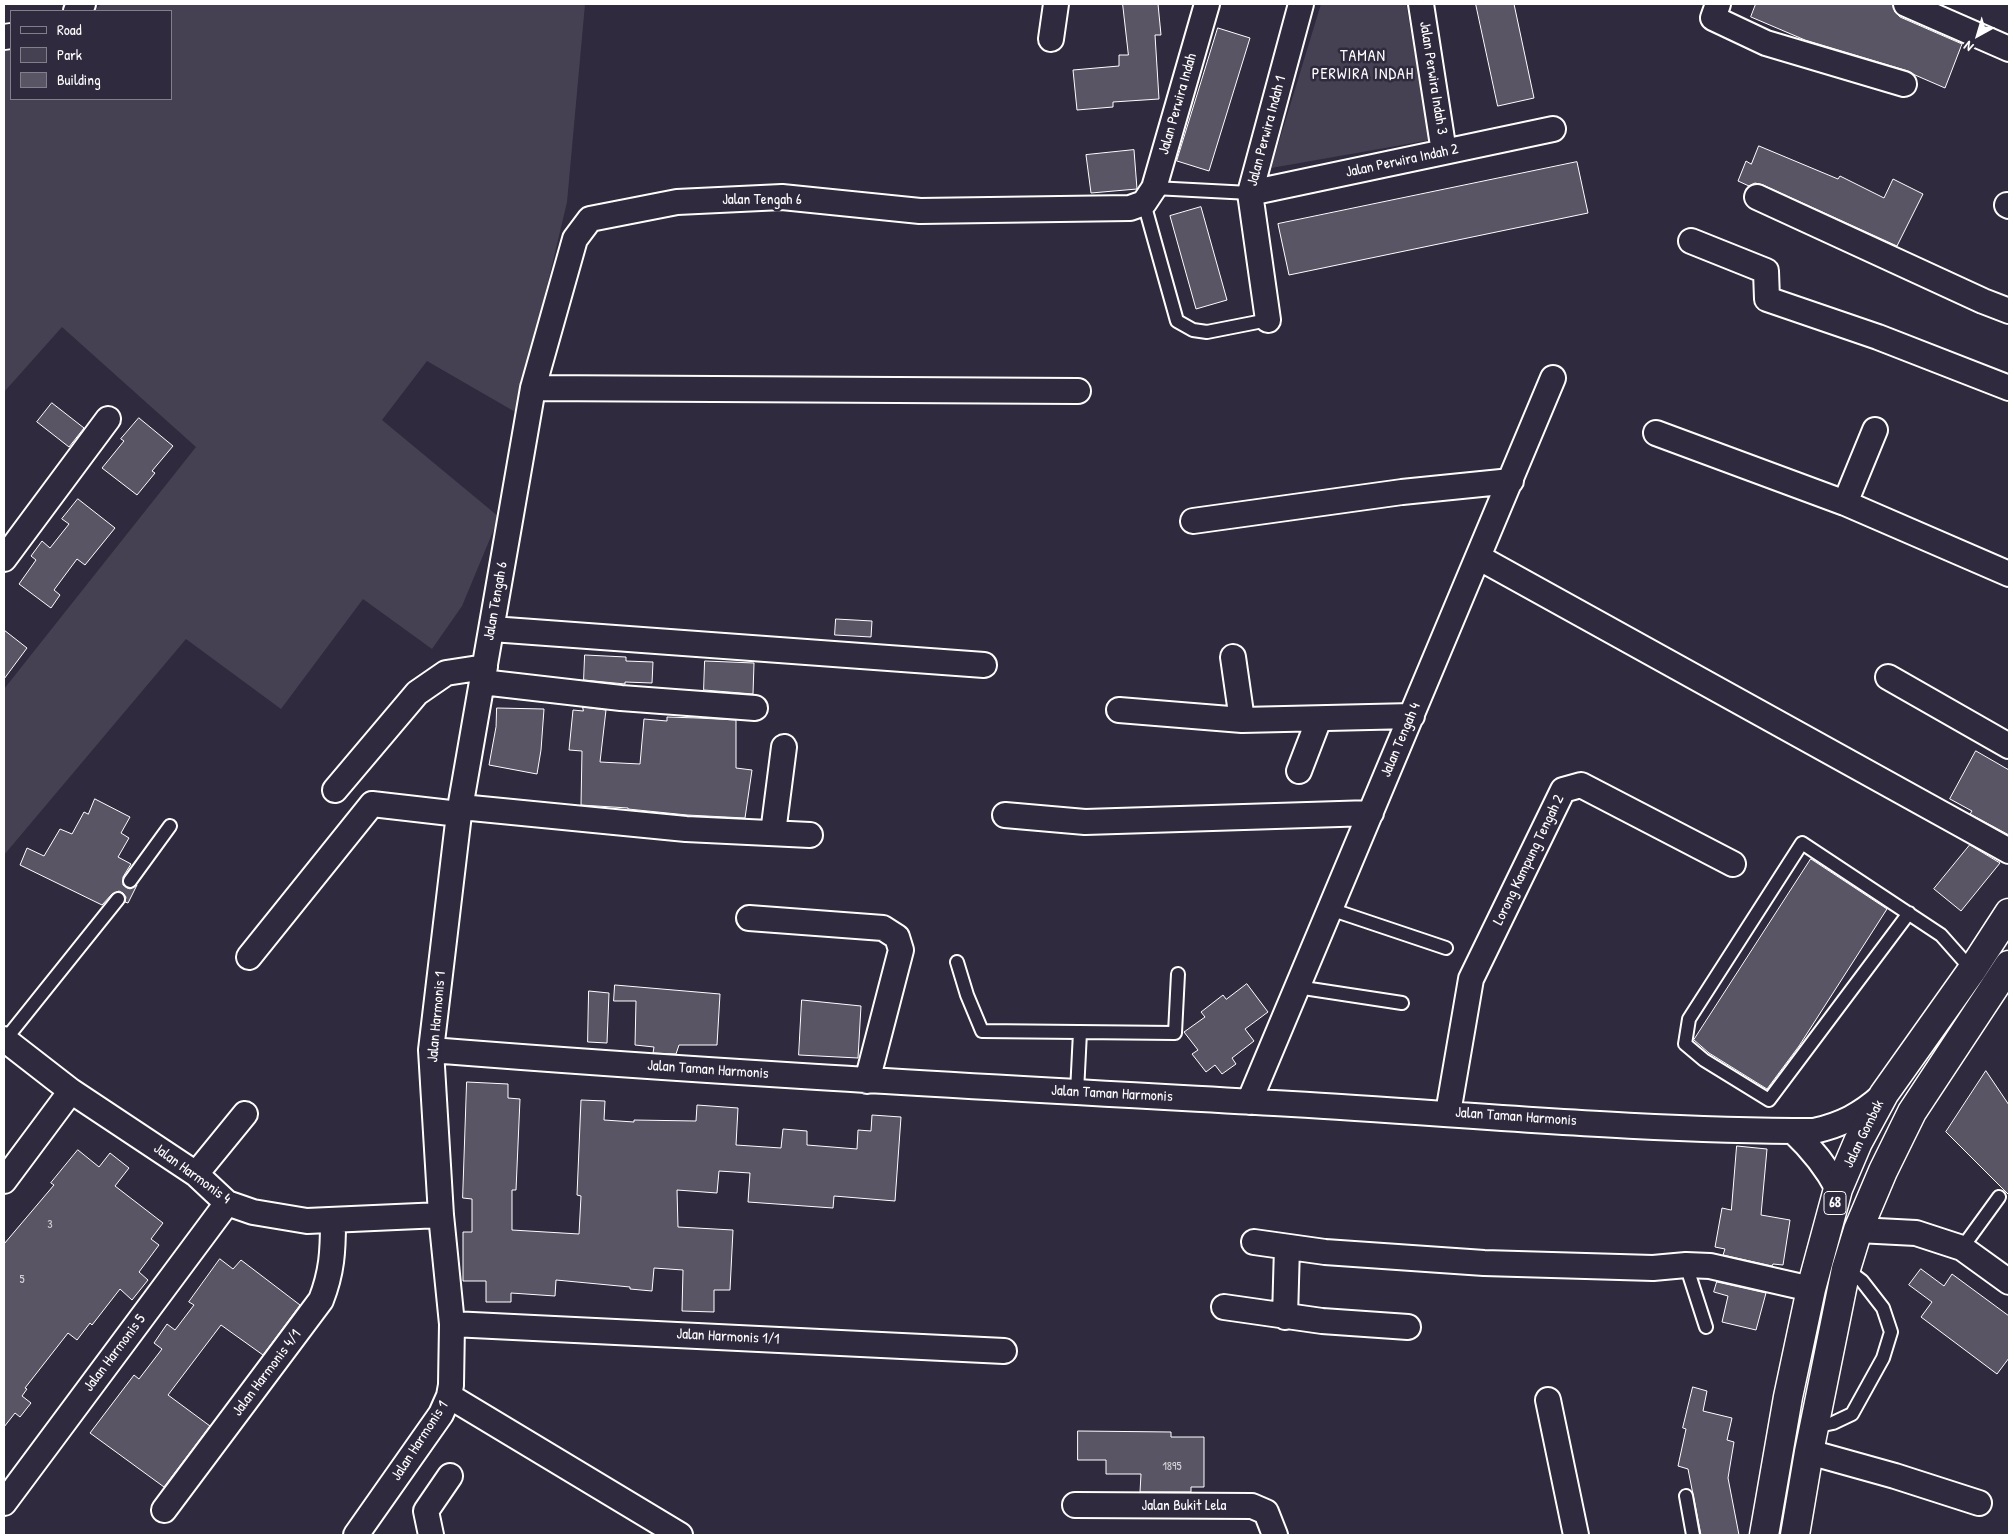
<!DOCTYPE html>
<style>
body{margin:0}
#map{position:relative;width:2013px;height:1539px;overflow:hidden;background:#2f2a3d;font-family:"Patrick Hand",sans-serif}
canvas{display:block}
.frame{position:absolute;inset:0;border:5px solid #fff;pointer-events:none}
.legend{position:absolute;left:10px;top:10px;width:162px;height:90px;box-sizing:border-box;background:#2f2a3d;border:1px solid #827f8b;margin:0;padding:6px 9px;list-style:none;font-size:15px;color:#fff}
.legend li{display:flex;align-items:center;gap:10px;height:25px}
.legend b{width:25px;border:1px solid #827f8b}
.north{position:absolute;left:1953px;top:10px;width:50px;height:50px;-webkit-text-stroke:4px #2f2a3d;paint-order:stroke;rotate:219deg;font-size:14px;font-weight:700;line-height:20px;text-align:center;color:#fff}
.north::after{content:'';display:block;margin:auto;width:18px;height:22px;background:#fff;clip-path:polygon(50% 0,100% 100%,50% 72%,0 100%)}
</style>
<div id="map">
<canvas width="2013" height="1539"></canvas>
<div class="frame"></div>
<ul class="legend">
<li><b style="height:6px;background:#2f2a3d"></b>Road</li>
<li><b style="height:14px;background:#464152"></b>Park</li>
<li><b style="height:14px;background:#595564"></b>Building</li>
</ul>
<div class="north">N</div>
</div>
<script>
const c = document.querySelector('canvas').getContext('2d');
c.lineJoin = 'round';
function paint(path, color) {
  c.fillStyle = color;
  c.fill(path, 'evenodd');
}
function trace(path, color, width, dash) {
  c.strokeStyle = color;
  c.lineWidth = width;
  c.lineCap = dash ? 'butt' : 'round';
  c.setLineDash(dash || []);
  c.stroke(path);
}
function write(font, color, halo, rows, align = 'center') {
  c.font = font + ' "Patrick Hand",sans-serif';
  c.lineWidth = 5;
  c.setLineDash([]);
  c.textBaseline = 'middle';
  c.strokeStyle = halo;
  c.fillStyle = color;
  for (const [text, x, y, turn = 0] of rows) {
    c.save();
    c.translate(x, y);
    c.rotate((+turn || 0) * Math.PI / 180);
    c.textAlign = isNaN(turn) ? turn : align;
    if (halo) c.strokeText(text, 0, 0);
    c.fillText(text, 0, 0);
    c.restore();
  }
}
paint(new Path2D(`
 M101,4H585L567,202L517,413L427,361L382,420L499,517L462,606L432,649L363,599L281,709L186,639L4,855V689L196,447L62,327L4,392V49L11,48V99H171V11H94Z
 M1321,4H1406L1430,140L1271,168Z`), '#464152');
const building = new Path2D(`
 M1123,4H1158L1161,35H1155L1159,99L1113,102V107L1077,110L1073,70L1119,66V55H1128Z
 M1476,4H1514L1534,98L1498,106Z
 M1756,4H1893L1895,12L1900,17L1962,44L1945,88L1915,75L1908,71L1805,40L1751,17Z
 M1218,28L1250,38L1209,171L1177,161Z
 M1759,146L1838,179L1840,176L1884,198L1893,179L1923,194L1897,246L1763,185L1755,183L1749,186L1738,181L1746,161L1751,164Z
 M1134,150L1137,189L1091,193L1086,155Z
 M1577,162L1588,213L1289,275L1278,224Z
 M1201,207L1227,300L1196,309L1170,216Z
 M52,403L84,428L69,447L37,422Z
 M139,418L173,446L152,471L155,473L137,495L102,468L124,441L121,439Z
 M78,499L115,528L85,565L77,559L54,590L60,595L51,608L19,584L36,560L31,556L42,541L50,548L69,524L62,519Z
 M836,619L872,621L871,637L835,635Z
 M4,630L27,648L4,679Z
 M585,655L626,657V661L653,662L652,683L625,682V684L584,680Z
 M705,661L754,663L753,694L704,690Z
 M583,707L606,710L600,762L640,764L644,719L667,721V717L698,718L736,720V768L752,770L745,818L687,815L628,809V808L581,805L582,751L569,750L573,710L583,711Z
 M497,708L544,709L541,750L537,774L489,765L496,727Z
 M1976,751L2009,770V835L1970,814L1972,811L1950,799Z
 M95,799L130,817L121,833L129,838L118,857L131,864L123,877V885L130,889L137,885L128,903L125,902L126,897L123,893L119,891L112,894L102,905L20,865L27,848L44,856L60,829L72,834L84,812L88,814Z
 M1970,845L2000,863L1961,911L1934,889Z
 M1811,859L1887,909L1799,1046L1767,1089L1709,1053L1694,1040Z
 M1247,984L1268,1012L1245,1029L1254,1041L1232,1058L1236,1064L1222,1074L1215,1065L1206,1072L1192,1054L1198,1050L1184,1032L1205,1017L1201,1012L1223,995L1226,999Z
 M615,985L720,994L717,1045H679L676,1054L653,1053L654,1047L635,1045L636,1001H614Z
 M589,991L609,993L607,1043L588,1042Z
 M802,1000L861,1006L858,1058L799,1055Z
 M1986,1071L2009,1105V1195L1946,1132Z
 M467,1082L508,1084V1098L520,1099L516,1190H512V1230L579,1234L581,1196L577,1195L581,1100L605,1101L604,1120L634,1122V1120L696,1121L697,1105L738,1108L736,1145L781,1148L783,1129L807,1131V1145L857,1149L858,1130L871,1131L872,1115L901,1117L895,1201L834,1196L833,1208L748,1202L750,1173L719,1171L717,1193L677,1190L678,1227L733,1230L730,1290H714V1312L682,1311L683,1270L654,1268L652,1291L630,1289V1287L556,1280L555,1296L511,1293V1302H486V1281H463V1232H472V1199L463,1198Z
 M1737,1146L1767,1149L1761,1215L1790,1220L1783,1265L1773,1264L1772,1266L1723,1255L1725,1249L1715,1247L1722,1208L1731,1210Z
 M78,1150L99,1167L110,1153L129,1168L115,1186L163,1223L151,1239L159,1245L139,1272L148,1280L132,1300L120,1289L92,1325L90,1323L77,1340L68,1333L25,1388L27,1389L22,1396L31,1403L20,1417L15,1413L4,1427V1244L54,1185L51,1183Z
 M220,1259L233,1269L241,1260L300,1305L263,1355L221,1325L168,1395L210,1426L164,1487L90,1433L134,1375L139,1379L162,1349L154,1343L167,1324L175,1330L194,1305L189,1302Z
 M1921,1269L1944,1286L1952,1274L2009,1316V1358L1997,1374L1921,1317L1932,1302L1909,1285Z
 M1717,1282L1766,1293L1756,1330L1722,1322L1728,1296L1714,1292Z
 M1693,1387L1707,1391L1703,1411L1732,1418L1727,1440L1734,1442L1728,1478L1739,1535H1701L1688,1469L1678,1466L1686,1429L1683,1428Z
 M1078,1431L1171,1432V1437H1204V1487H1191V1492H1140L1141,1474H1106V1460H1078Z`);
paint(building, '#595564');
trace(building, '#fff', 1);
const lane = new Path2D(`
 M1154,188L1250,193
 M1144,203L1177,321L1193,330L1207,332L1268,320
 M130,881L170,826
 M1330,909L1446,948
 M1909,913L1769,1100L1704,1060L1685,1044L1689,1019L1802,843L1941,935L1972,970
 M957,962L967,995L982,1031L1175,1033L1178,974
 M1297,987L1402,1003
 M5,1040L118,899
 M1077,1092L1080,1032
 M1962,1248L1999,1197
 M1686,1265L1706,1327
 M1814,1427L1833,1423L1852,1414L1883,1358L1891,1332L1883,1308L1862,1281L1846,1269
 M1686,1496L1693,1535`);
const street = new Path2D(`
 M1421,4L1444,152
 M1718,4L1713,18L1766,43L1904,84
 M1906,4L2009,49
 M76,11L83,4
 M4,37L11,36
 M1051,39L1056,4
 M1250,193L1553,129
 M1757,197L1983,301L2009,311
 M2007,205L2009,206
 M1691,241L1766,271L1767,299L1878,337L2009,388
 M1268,320L1250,193L1301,4
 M533,388L1078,391
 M1656,433L1845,503L2009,574
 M1845,503L1875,430
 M1193,521L1402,492L1511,481
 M1478,557L2009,851
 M4,559L108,419
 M492,629L984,665
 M1233,657L1242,720L1412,716
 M1888,677L2009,746
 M482,682L621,698L755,708
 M1119,710L1242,720
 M1299,771L1319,719
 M335,790L417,693L446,673L485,667
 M461,807L686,829L810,835
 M1005,815L1085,822L1371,813
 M773,833L784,747
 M749,918L883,928L897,937L901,950L867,1081
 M249,957L372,804L459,814
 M4,1039L71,1091L196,1174L227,1203L253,1212L307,1221L441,1215
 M431,1050C718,1073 1005,1088 1292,1104C1466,1114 1640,1131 1814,1131C1841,1125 1861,1115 1882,1096
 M1249,1102L1553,378
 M1448,1113L1471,979L1563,790L1581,785L1733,864
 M1793,1131C1812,1149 1826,1166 1838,1189
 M196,1174L245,1114
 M4,1181L71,1091
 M1858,1230L1916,1233L1962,1248L2009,1282
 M1254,1242L1325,1252L1484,1263L1653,1268L1686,1265L1710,1266L1811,1289
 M1224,1307L1322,1321L1408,1327
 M1285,1317L1287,1247
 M452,1324L1004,1351
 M449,1396L680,1535
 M1548,1400L1576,1535
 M1809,1452L1895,1476L1979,1503
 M4,1503L227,1203
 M1075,1505L1252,1506L1266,1512L1275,1535
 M164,1510L321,1300C332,1272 333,1251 333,1221
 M356,1535L441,1414L449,1396L451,1385L452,1324L441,1215L431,1050L459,814L533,388L575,239L590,219L677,202L782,197L920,211L1130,208L1144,203L1154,188L1207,4
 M431,1535L426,1511L450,1476`);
const primary = new Path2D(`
 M1764,1535L1788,1397L1811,1289L1838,1189L1858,1142L1884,1094L1972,970L2009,913
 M1795,1535L1809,1452L1846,1269L1858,1230L1883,1171L1912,1112L2009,965`);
trace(lane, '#fff', 16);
trace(street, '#fff', 28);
trace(primary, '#fff', 31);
trace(lane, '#2f2a3d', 12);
trace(street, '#2f2a3d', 24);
trace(primary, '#2f2a3d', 28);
write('12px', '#d6d4d8', null, [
 ["3",50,1225],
 ["5",22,1280],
 ["1895",1172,1467]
]);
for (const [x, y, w] of [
 [1835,1203,22]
]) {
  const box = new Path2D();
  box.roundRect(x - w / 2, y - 11.5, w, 23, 4);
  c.fillStyle = '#2f2a3d';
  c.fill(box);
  trace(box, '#fff', 1);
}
write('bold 14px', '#fff', null, [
 ["68",1835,1203]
]);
write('15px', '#fff', '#2f2a3d', [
 ["Jalan Perwira Indah 3",1433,78,81],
 ["Jalan Perwira Indah",1178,104,-74],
 ["Jalan Perwira Indah 1",1267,131,-75],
 ["Jalan Perwira Indah 2",1402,161,-12],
 ["Jalan Tengah 6",762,200],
 ["Jalan Tengah 6",496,601,-80],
 ["Jalan Tengah 4",1401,740,-67],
 ["Lorong Kampung Tengah 2",1529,860,-64],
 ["Jalan Harmonis 1",437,1017,-85],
 ["Jalan Taman Harmonis",708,1070,4],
 ["Jalan Taman Harmonis",1112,1094,3],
 ["Jalan Taman Harmonis",1516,1117,4],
 ["Jalan Gombak",1864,1134,-64],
 ["Jalan Harmonis 4",192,1174,36],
 ["Jalan Harmonis 1/1",728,1337,3],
 ["Jalan Harmonis 5",115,1353,-53],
 ["Jalan Harmonis 4/1",267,1373,-53],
 ["Jalan Harmonis 1",420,1441,-57],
 ["Jalan Bukit Lela",1184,1506]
]);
c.letterSpacing = '1px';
write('16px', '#fff', '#2f2a3d', [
 ["TAMAN",1363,57],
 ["PERWIRA INDAH",1363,75]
]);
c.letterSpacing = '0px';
</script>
